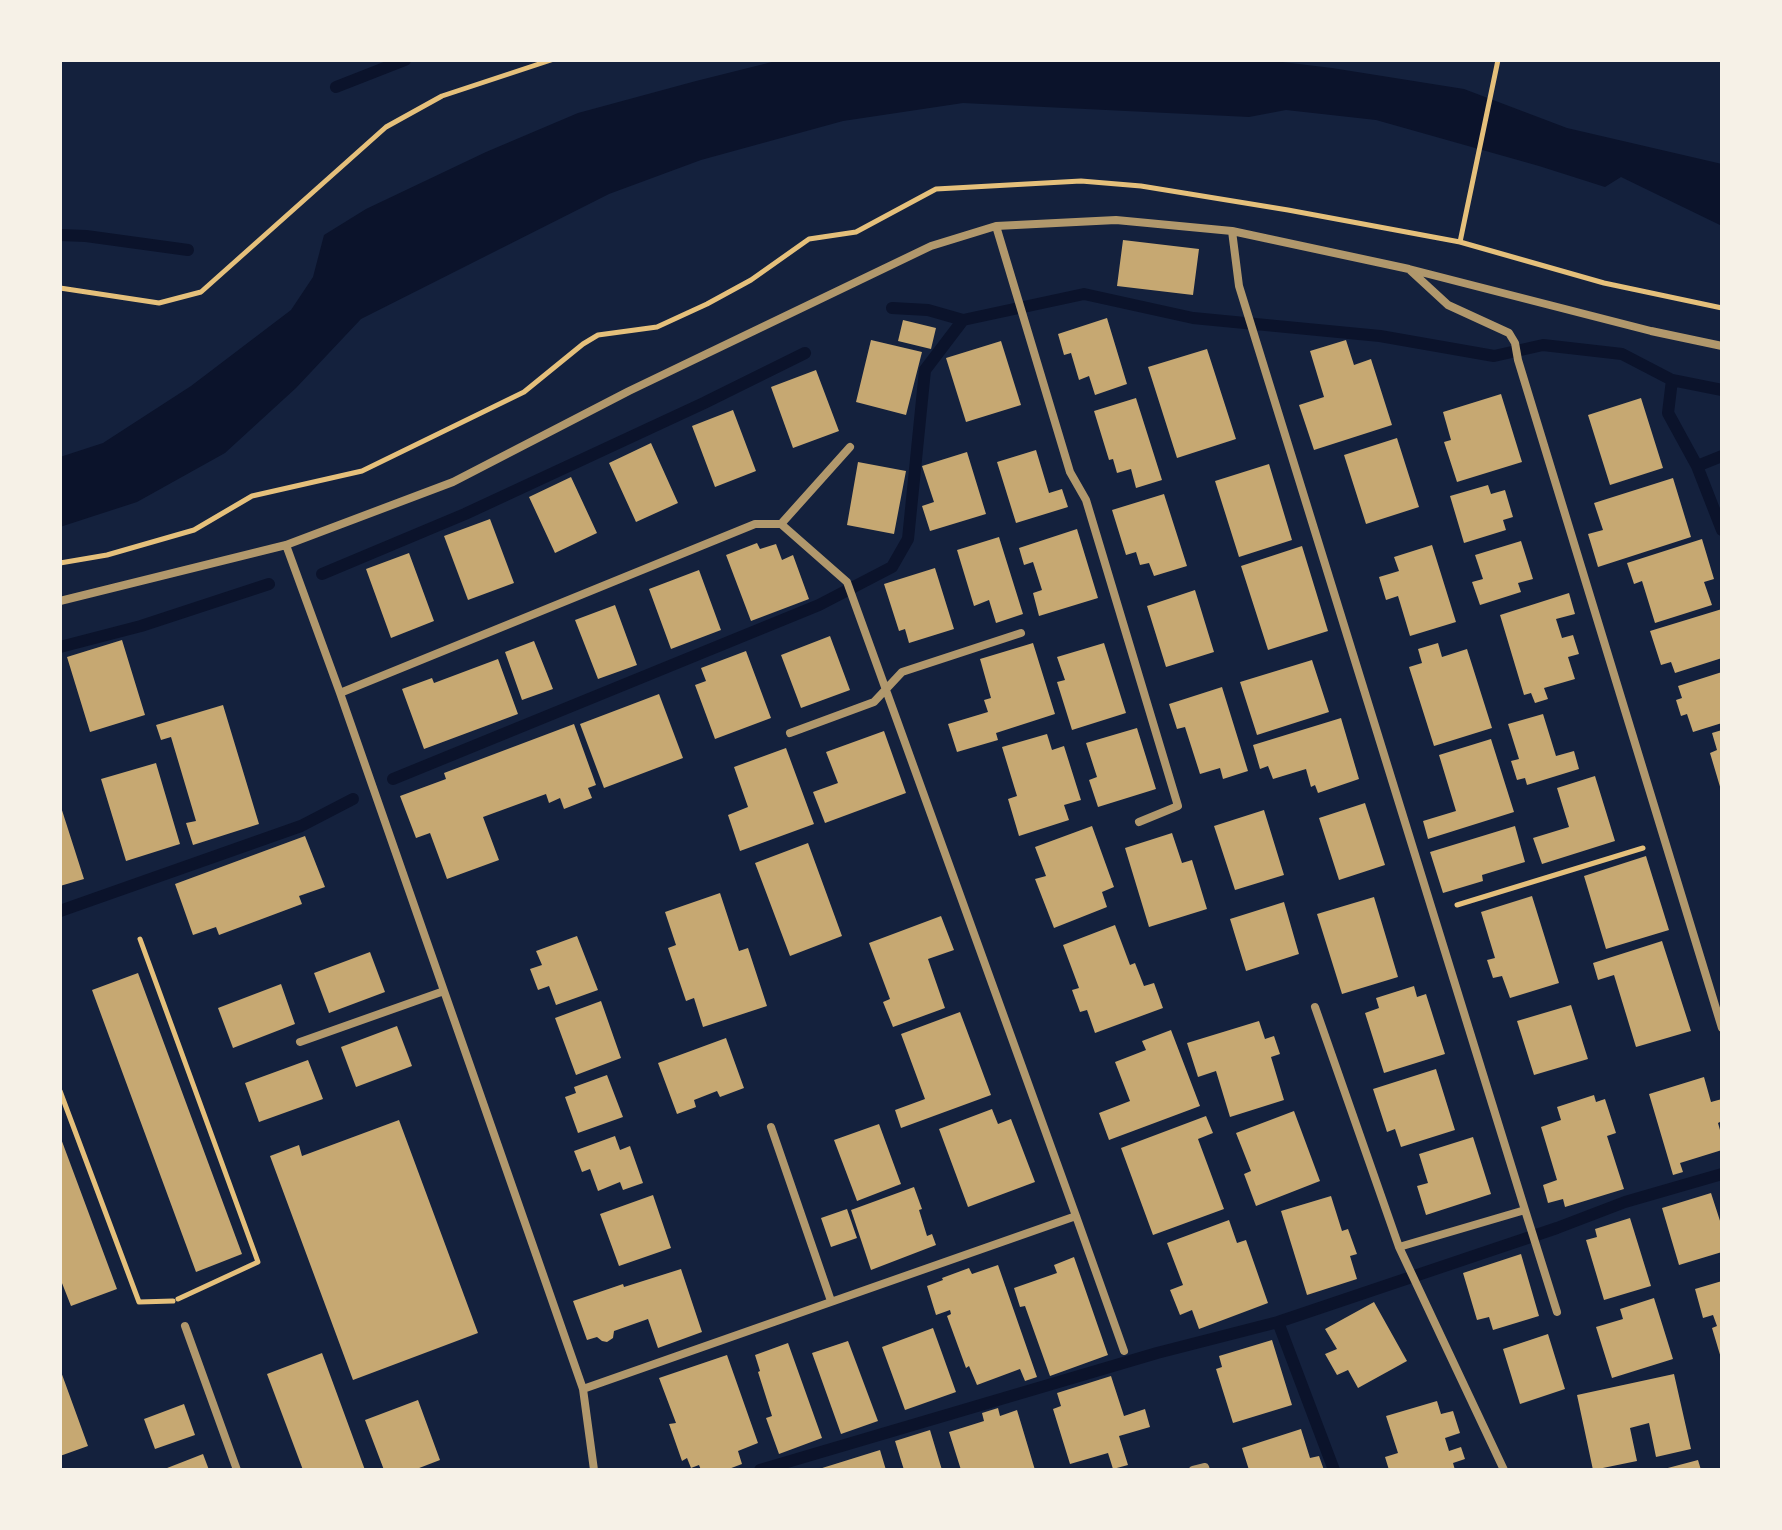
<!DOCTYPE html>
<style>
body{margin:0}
#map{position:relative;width:1782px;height:1530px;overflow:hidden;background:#14213d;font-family:"Libre Baskerville",serif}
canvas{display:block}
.frame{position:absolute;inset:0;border:62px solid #f6f1e7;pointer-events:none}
</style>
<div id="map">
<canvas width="1782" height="1530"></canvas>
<div class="frame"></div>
</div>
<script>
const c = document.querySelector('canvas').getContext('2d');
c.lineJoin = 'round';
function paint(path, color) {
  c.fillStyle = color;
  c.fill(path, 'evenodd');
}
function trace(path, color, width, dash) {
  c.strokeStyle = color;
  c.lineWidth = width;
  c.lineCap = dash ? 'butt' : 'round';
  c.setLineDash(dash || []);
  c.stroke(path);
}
paint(new Path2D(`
 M780,60H1266L1332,68L1464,89L1567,128L1722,164V226L1621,177L1605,187L1539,166L1376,120L1286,110L1249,117L963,103L843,121L701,160L609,194L361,319L296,388L225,453L137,502L60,527V457L103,443L191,386L291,310L313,277L324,235L366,209L486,152L578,113L696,81Z`), '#0b132b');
trace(new Path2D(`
 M336,87L405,60
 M60,235L86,236L188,250
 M892,308L928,310L963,320L1084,294L1193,318L1380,336L1494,356L1543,345L1622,354L1672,380L1722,390
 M1672,380L1668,413L1697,466
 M1722,456L1697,466L1722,530
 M322,574L465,514L704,403L805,353
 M60,647L141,626L269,584
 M393,779L819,605L892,567L908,539L925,370L963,320
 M60,911L301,826L353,799
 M1278,1322L1334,1470
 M760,1470L1157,1353L1278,1322L1557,1228L1625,1202L1722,1174`), '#0b132b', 12);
paint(new Path2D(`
 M1123,240L1199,249L1193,295L1117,286Z
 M1107,318L1127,384L1095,395L1089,376L1079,380L1071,353L1064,355L1058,334Z
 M903,320L936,328L931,349L898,341Z
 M871,340L922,352L906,415L856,402Z
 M1346,340L1354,365L1371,359L1392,425L1314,450L1299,405L1324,397L1310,351Z
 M1001,341L1021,405L966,422L946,358Z
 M1207,349L1236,439L1177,458L1148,367Z
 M816,370L839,431L793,448L771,387Z
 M1501,394L1522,462L1457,482L1444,442L1451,440L1443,412Z
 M1136,398L1162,480L1136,488L1131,469L1117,473L1113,459L1109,460L1094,411Z
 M1641,398L1663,468L1610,485L1588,415Z
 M733,410L756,471L715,487L692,426Z
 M1397,438L1419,507L1366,524L1344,455Z
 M651,443L678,503L636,522L609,463Z
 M1036,450L1049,493L1062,489L1068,507L1016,523L997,462Z
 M967,452L986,514L930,531L922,506L934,502L922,466Z
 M858,462L906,471L894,534L847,525Z
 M1269,464L1292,540L1239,557L1215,481Z
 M571,477L597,533L555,553L529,497Z
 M1673,478L1691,537L1598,567L1588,534L1603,530L1594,503Z
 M1488,485L1491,494L1505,490L1513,517L1503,520L1506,530L1464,543L1450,496Z
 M1164,494L1187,566L1154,576L1149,563L1140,565L1136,552L1126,555L1112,510Z
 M490,519L514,583L468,600L444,536Z
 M1077,529L1098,598L1039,616L1033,593L1042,590L1033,562L1024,565L1019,548Z
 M999,537L1023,614L996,623L989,600L974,606L957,550Z
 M1702,539L1714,579L1704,582L1712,605L1655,623L1642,581L1634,584L1627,563Z
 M1521,541L1533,579L1518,583L1521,592L1480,605L1472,582L1483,579L1475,555Z
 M757,543L760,549L776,544L782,560L793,555L809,599L751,621L726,555Z
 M1432,545L1456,622L1410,636L1398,596L1386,600L1379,577L1399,571L1394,557Z
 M1302,546L1328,631L1268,650L1241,566Z
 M409,553L434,621L391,638L366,569Z
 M935,568L954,629L909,643L905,629L899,631L884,584Z
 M699,570L721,630L671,649L649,589Z
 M1195,590L1214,652L1166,667L1147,606Z
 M1569,593L1575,614L1556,619L1562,638L1573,635L1579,654L1568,657L1575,679L1544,688L1548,699L1535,703L1531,693L1524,695L1500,615Z
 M615,605L637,665L598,679L575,620Z
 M1722,609V658L1675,673L1671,662L1661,665L1650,631Z
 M830,636L850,690L801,708L781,655Z
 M122,640L145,715L90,732L67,657Z
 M534,641L553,689L522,700L505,652Z
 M1033,643L1055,714L996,733L998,740L957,752L948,724L988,712L984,700L991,698L980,659Z
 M1104,643L1126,713L1072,730L1057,682L1065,680L1057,657Z
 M1438,643L1442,657L1467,649L1492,728L1434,746L1409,667L1422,663L1418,649Z
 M746,651L771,718L715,739L695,685L706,681L701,668Z
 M498,659L518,714L424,749L402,689L432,678L434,683Z
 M1312,660L1329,712L1257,735L1240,682Z
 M1722,672V723L1693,732L1687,714L1681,716L1676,700L1682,698L1678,686Z
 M1222,687L1248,771L1223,779L1220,768L1200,774L1185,727L1177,729L1169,704Z
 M659,694L683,758L604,788L580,724Z
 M223,705L259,824L193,845L186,823L196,821L171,737L161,740L156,725Z
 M1543,714L1556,756L1574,751L1579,769L1527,785L1525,778L1517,780L1511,761L1519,759L1508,724Z
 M1341,718L1359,779L1318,793L1315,785L1311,787L1306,769L1273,779L1268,766L1260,769L1253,745Z
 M574,724L596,785L588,788L592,798L564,809L560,798L549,803L546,794L483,817L499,860L447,879L430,833L416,838L400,796L446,779L444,773Z
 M1137,728L1156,789L1098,807L1089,780L1097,777L1086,743Z
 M1722,730V790H1721L1710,753L1717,750L1712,733Z
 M884,731L906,793L825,823L813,792L838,783L826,752Z
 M1047,734L1052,750L1064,746L1081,800L1064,805L1069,820L1019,836L1008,799L1017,796L1002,747Z
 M1491,739L1514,812L1428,839L1423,821L1456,811L1439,755Z
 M786,748L814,824L740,851L728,815L748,807L734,767Z
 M156,763L180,844L126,861L101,779Z
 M1595,776L1615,841L1542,864L1533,838L1569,827L1557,788Z
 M1365,803L1385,865L1339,880L1319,818Z
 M60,804L84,879L60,886Z
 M1264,810L1284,875L1235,890L1214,826Z
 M1092,826L1114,887L1102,892L1107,907L1054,928L1035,879L1046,876L1035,847Z
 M1515,826L1525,862L1482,875L1483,881L1443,893L1430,852Z
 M1172,833L1182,863L1192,860L1207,909L1149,927L1125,848Z
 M305,836L325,887L299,896L302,904L219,935L216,927L193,935L175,884Z
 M808,843L842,936L790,956L755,863Z
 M1646,856L1669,930L1606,949L1584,876Z
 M720,893L739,951L748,948L767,1006L703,1027L694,998L686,1001L668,948L676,945L665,912Z
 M1532,896L1559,983L1510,998L1502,976L1493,978L1487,960L1495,958L1481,912Z
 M1374,897L1398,977L1342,994L1317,914Z
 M1284,902L1299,954L1246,971L1230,919Z
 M941,916L954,950L928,959L945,1008L893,1027L883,1002L890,999L869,943Z
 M1115,925L1130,965L1135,963L1144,986L1154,983L1163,1008L1095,1033L1087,1010L1080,1012L1072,990L1079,988L1063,945Z
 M577,936L598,990L556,1005L549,986L538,990L530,969L542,965L536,951Z
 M1662,941L1691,1031L1636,1047L1614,975L1598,980L1593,963Z
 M370,952L385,992L329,1013L314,973Z
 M138,973L242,1254L196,1272L92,990Z
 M281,984L295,1024L233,1048L218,1008Z
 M1414,986L1417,997L1426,994L1445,1054L1384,1073L1365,1013L1379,1008L1376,998Z
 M601,1001L621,1058L576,1075L555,1018Z
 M1571,1005L1588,1059L1534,1075L1517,1021Z
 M960,1012L991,1095L901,1128L895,1110L925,1099L901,1034Z
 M1259,1021L1265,1039L1274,1036L1280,1054L1271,1057L1284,1100L1230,1117L1216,1071L1198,1077L1187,1043Z
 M397,1026L412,1066L356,1087L341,1047Z
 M1171,1030L1200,1106L1109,1140L1099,1113L1130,1101L1115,1062L1146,1050L1142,1041Z
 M726,1038L744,1088L720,1097L717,1091L694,1100L696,1107L677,1114L658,1063Z
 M308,1060L323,1099L259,1122L245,1083Z
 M1436,1069L1455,1130L1401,1147L1395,1129L1387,1132L1373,1089Z
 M607,1075L623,1117L578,1133L565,1097L576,1093L574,1087Z
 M1704,1077L1711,1102L1722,1099V1121L1718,1123L1722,1137V1150L1680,1163L1683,1172L1673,1175L1649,1094Z
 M1594,1095L1596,1102L1605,1099L1616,1133L1607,1136L1624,1189L1565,1207L1563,1199L1548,1203L1543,1185L1557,1180L1541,1127L1561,1120L1557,1107Z
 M992,1109L998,1124L1011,1119L1035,1182L968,1207L939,1129Z
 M1294,1111L1320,1181L1256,1206L1244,1174L1251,1171L1236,1133Z
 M1206,1116L1213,1133L1198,1139L1224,1209L1153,1235L1121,1148Z
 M399,1120L478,1333L353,1380L270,1156L299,1145L302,1156Z
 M879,1124L901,1184L857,1201L834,1140Z
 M60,1136L117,1289L71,1306L60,1278Z
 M615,1136L620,1150L630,1146L643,1183L623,1190L620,1182L598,1191L590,1169L582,1172L574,1151Z
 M1473,1137L1491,1194L1426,1215L1417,1186L1428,1183L1419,1154Z
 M914,1187L922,1209L919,1210L927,1236L932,1234L936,1245L871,1270L851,1210Z
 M1711,1193L1722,1227V1252L1679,1265L1662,1208Z
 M653,1195L671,1248L619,1266L600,1214Z
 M1331,1196L1342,1231L1348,1229L1357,1254L1350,1256L1357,1279L1307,1295L1281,1211Z
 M847,1209L857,1238L831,1247L821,1218Z
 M1630,1218L1651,1286L1604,1300L1586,1240L1597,1237L1595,1229Z
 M1229,1220L1237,1243L1246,1240L1268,1303L1199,1329L1192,1310L1180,1315L1170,1290L1183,1285L1167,1243Z
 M1521,1254L1539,1316L1493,1330L1489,1317L1477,1320L1463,1273Z
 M1074,1257L1108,1355L1050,1376L1025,1306L1020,1307L1014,1288L1057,1273L1054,1265Z
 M998,1265L1037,1377L1025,1381L1020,1369L977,1385L969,1366L966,1368L947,1316L951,1314L950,1310L936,1315L927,1286L943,1280L942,1278L969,1268L972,1274Z
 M681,1269L702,1332L658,1348L648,1319L614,1331L613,1338L607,1342L602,1341L597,1337L587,1340L573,1301L623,1284L624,1287Z
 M1722,1281V1358H1721L1712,1328L1717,1326L1713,1315L1703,1318L1695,1289Z
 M1654,1298L1673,1359L1612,1378L1596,1327L1623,1319L1620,1309Z
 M1374,1302L1407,1361L1358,1388L1348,1370L1337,1375L1325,1354L1337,1349L1325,1329Z
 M933,1328L956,1392L905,1410L882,1347Z
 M1548,1334L1565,1389L1520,1404L1503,1349Z
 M1272,1340L1292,1405L1233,1423L1216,1369L1222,1367L1219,1356Z
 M848,1341L878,1421L841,1434L812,1353Z
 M788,1343L822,1438L779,1454L766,1418L772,1416L758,1372L760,1371L755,1355Z
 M322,1353L365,1470H303L267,1374Z
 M727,1355L758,1443L738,1451L742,1464L726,1470H701L699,1465L691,1468L687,1458L682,1461L669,1424L676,1423L659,1378Z
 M60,1369L88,1446L60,1456Z
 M1674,1374L1691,1449L1656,1457L1649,1423L1630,1428L1637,1461L1593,1470L1577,1395Z
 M1111,1376L1124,1416L1145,1409L1150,1427L1119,1436L1128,1465L1113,1469L1108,1453L1070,1464L1053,1409L1061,1406L1057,1393Z
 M418,1400L440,1460L414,1470H384L365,1420Z
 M1437,1401L1441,1414L1453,1411L1460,1433L1445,1438L1449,1451L1461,1447L1465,1459L1453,1463L1455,1470H1389L1385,1457L1398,1453L1386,1416Z
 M184,1404L195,1435L155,1449L144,1419Z
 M998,1408L1000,1416L1017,1410L1035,1470H961L949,1432L984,1421L982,1413Z
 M1301,1429L1310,1458L1319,1456L1324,1470H1249L1242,1448Z
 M930,1430L942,1470H904L895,1441Z
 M880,1450L886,1470H819V1469Z
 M203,1454L209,1470H162Z
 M1698,1460L1701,1470H1664V1469Z`), '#c6a872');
trace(new Path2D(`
 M1460,242L1498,60
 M60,288L159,303L201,292L386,127L442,96L551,60
 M60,563L107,555L194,530L252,496L362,471L524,392L583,344L598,335L657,327L707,304L751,280L809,239L856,232L936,189L1081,181L1141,186L1288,210L1460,242L1604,283L1722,308
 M1457,905L1643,848
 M140,939L258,1262L178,1299
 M60,1091L139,1302L173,1301`), '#e5c07b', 5);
trace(new Path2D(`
 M996,226L1070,472L1086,500L1178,806L1139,822
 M1232,231L1239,286L1525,1210L1399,1247L1504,1470
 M1410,270L1448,305L1509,333L1515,343L1518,360L1722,1028
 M781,524L850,447
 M286,545L340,693L583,1389L594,1470
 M60,601L286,545L453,482L629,391L931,246L996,226L1116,220L1232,231L1409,269L1651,331L1722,346
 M340,693L755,524H781L847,582L1076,1216L583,1389
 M790,733L874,702L902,672L1021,633
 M1315,1007L1399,1247
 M300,1042L444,991
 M771,1127L831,1301
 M1525,1210L1557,1312
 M1076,1216L1124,1351
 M185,1326L237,1470
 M1193,1470L1205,1467L1206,1470`), '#b1986c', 8);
</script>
